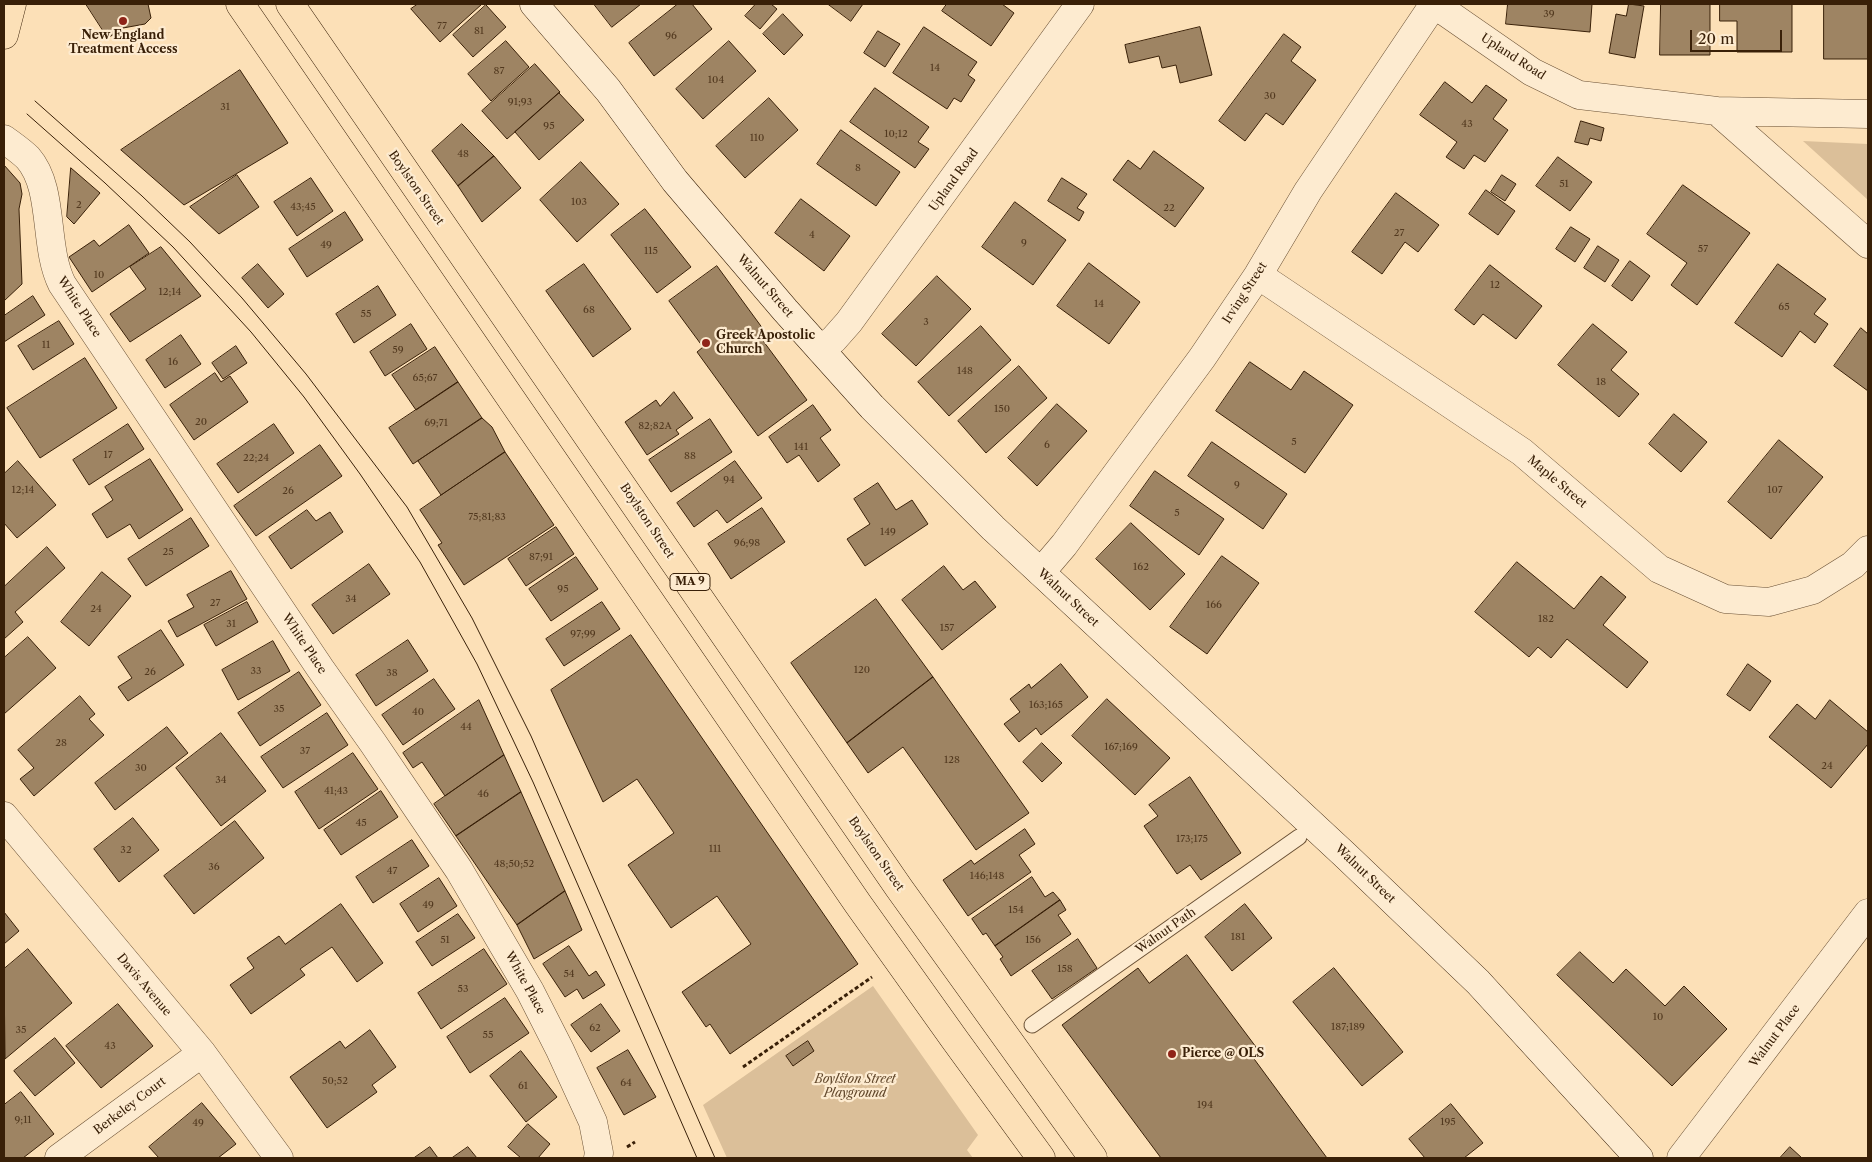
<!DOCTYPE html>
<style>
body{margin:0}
#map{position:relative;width:1872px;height:1162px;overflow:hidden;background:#fce0b7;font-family:"Libre Caslon Text",serif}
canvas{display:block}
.frame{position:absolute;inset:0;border:5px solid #392008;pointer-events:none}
.scale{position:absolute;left:1690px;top:30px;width:92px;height:22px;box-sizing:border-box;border:2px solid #392008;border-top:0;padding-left:6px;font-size:15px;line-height:18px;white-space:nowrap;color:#392008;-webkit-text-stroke:4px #fdebd0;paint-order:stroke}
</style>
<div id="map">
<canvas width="1872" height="1162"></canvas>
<div class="frame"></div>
<div class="scale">20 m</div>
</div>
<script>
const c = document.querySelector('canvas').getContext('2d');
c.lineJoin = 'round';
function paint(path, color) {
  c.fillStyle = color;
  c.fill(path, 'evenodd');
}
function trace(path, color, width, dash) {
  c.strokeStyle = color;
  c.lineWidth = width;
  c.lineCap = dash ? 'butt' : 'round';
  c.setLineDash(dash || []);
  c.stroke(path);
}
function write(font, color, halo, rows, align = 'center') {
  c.font = font + ' "Libre Caslon Text",serif';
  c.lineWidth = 4.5;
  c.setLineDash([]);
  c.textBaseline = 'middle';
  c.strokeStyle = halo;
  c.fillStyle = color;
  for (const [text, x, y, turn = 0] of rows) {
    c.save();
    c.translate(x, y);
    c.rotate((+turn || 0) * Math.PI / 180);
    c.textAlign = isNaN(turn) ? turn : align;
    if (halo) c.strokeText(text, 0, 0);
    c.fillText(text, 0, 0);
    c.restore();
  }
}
paint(new Path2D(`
 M1803,141L1868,144V200Z
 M873,986L978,1135L967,1150L973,1158H727L703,1105Z`), '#dbbf99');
const building = new Path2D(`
 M86,4H148L151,18L145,24L123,28L108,38Z
 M418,4H482L440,42L411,9Z
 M594,4H641L612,27Z
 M678,4H692L712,29L654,76L629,43Z
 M756,4H771L777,9L760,29L745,16Z
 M828,4H863L851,21Z
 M947,4H1002L1014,13L991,46L942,11Z
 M1508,4H1592L1590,32L1506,24Z
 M1629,4L1644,6L1635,58L1609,53L1616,14L1626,16Z
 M1661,4H1710V55H1660Z
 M1720,4H1792V52H1737V21H1720Z
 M1824,4H1868V59H1824Z
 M486,5L506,27L473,57L453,35Z
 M783,14L803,35L784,55L763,34Z
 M924,27L977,62L968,75L975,80L961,102L954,98L947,109L893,73Z
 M1200,27L1212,75L1180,83L1176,65L1162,68L1159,56L1129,63L1125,45Z
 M878,31L900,44L885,67L864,53Z
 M1284,34L1301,47L1291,61L1316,80L1283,125L1266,113L1245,141L1219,121Z
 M506,41L529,67L491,101L468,74Z
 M729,41L756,71L703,119L676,89Z
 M535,64L560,92L507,139L482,111Z
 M240,70L288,143L184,205L121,150Z
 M1445,82L1472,103L1486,85L1507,100L1493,119L1508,130L1485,162L1474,155L1464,169L1446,157L1457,142L1420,115Z
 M875,88L929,127L918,142L929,149L915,168L850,122Z
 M559,93L584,120L539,160L515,132Z
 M769,98L798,130L745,178L716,146Z
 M1581,121L1604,128L1601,141L1590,138L1588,145L1575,142Z
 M462,124L494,156L458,186L432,151Z
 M841,130L900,172L876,206L817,164Z
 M1154,151L1204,188L1175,227L1113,180L1128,160L1140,169Z
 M494,156L521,188L482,222L458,186Z
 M1558,157L1592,182L1570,211L1536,186Z
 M581,162L619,204L577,242L540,200Z
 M4,165L20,183L22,194L19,209L22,284L4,301Z
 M71,168L100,193L74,224L67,217Z
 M237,175L259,207L219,234L190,207Z
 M1502,175L1516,184L1505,201L1491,192Z
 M311,178L333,211L297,236L274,202Z
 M1062,178L1087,194L1077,208L1084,212L1079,221L1048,201Z
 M1683,185L1750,233L1697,305L1671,285L1687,263L1647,234Z
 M1486,190L1515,211L1498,235L1469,214Z
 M1396,193L1439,225L1418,252L1405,242L1382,274L1352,252Z
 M801,199L850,236L824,271L775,233Z
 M1015,202L1066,240L1033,285L982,247Z
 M645,209L691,267L657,293L611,235Z
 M345,212L363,240L307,277L289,249Z
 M129,225L149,253L92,292L69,257L94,240L99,246Z
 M1571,227L1590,239L1575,262L1556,249Z
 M1598,246L1619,260L1605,282L1584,268Z
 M161,247L201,296L130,342L110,314L146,289L130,267Z
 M1630,261L1650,276L1632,301L1612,286Z
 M1089,263L1140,302L1109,344L1057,306Z
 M258,264L284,294L268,308L242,278Z
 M584,264L631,329L593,357L546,291Z
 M1778,264L1826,299L1814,314L1828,324L1815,343L1800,331L1782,357L1735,323Z
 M1490,265L1542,306L1516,339L1483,314L1474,325L1455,310Z
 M717,266L766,333L761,338L807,400L758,436L697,352L703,347L669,301Z
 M937,276L971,309L916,366L882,334Z
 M378,286L396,315L354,343L336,314Z
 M33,296L45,315L4,342V316Z
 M59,321L74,344L33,370L18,346Z
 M411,324L427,349L385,376L370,352Z
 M1593,324L1627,352L1611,370L1639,394L1619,417L1558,365Z
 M981,326L1011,360L949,416L918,382Z
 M1861,328L1868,334V391L1834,366Z
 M181,335L201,364L165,388L146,360Z
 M236,346L247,363L223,379L212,363Z
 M435,347L458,382L416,410L392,375Z
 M85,358L117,408L40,458L7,408Z
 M1250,362L1291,390L1304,371L1353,405L1305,473L1216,411Z
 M1019,366L1047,398L986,453L958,421Z
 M215,373L221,382L230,376L248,402L194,440L170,405Z
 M458,382L482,418L413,464L389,428Z
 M674,392L693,418L676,430L679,434L647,455L625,422L656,400L660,406Z
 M1057,404L1087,431L1037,486L1008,458Z
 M813,405L831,430L820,438L840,465L818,482L799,455L787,463L769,437Z
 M1674,414L1707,442L1681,472L1649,444Z
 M482,418L492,427L505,452L441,495L418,461Z
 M710,419L732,452L671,492L649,460Z
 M128,424L144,449L89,485L73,460Z
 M274,424L294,453L238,493L217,464Z
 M1779,440L1823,477L1771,539L1728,502Z
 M1212,442L1287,494L1263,529L1188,476Z
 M320,445L342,476L256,536L234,506Z
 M505,452L554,525L464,585L438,545L442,543L420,510Z
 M150,459L183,510L139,539L130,524L107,538L92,514L113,500L105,487Z
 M18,461L56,505L17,538L4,523V474Z
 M735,461L762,498L727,523L717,510L694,527L677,503Z
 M1155,471L1224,519L1199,555L1130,506Z
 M878,483L896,510L912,500L928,524L865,566L847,539L870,524L854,499Z
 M762,508L785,542L731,579L708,544Z
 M307,510L316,521L330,512L343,532L291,569L269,537Z
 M191,518L209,546L146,586L128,559Z
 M1131,523L1185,574L1150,610L1096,559Z
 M556,527L574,554L526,586L508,559Z
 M47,547L65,568L15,612L23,622L4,639V587Z
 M1222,556L1259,583L1207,654L1170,627Z
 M576,557L598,589L551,621L529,589Z
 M1517,562L1574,609L1601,576L1626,597L1603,625L1648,662L1627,688L1567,639L1551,658L1538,647L1529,657L1475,612Z
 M369,564L390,594L333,634L312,605Z
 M944,566L963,590L975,581L996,607L942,650L902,600Z
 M231,571L247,599L177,637L168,621L194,607L187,595Z
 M102,572L131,596L89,646L61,622Z
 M876,599L933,677L847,743L791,663Z
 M247,602L258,622L216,646L204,625Z
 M602,602L620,629L564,666L546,639Z
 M161,630L184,665L128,701L118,687L132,678L118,657Z
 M631,635L858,964L730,1054L710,1024L706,1027L682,992L751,944L717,896L671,928L628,865L674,833L637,779L603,802L551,690Z
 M28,637L56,668L4,714V658Z
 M408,640L428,671L376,706L356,675Z
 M273,641L290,671L238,700L222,670Z
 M1061,664L1088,697L1041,735L1036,728L1019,742L1004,724L1020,712L1010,699L1029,684L1031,688Z
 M1748,664L1771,681L1750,711L1727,695Z
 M299,672L321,705L260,746L238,713Z
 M933,677L1029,813L976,850L903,747L868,773L847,743Z
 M434,679L455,709L403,745L382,715Z
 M80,696L95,714L89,719L104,735L34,796L20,779L34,768L18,750Z
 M1107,699L1170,758L1135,795L1072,736Z
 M479,700L504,755L445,796L422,762L413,768L403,753Z
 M1830,700L1868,732V744L1831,788L1769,737L1797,704L1815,719Z
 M327,713L348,745L283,788L261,757Z
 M167,727L188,753L115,810L95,783Z
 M221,733L266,791L221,826L176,768Z
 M1042,743L1062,763L1042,782L1023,762Z
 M353,753L378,789L319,829L295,792Z
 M504,755L521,792L456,836L434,804Z
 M1190,777L1241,853L1201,880L1190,865L1177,874L1144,826L1158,816L1149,805Z
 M381,791L398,817L341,855L324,830Z
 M521,792L565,891L517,925L456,836Z
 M133,818L159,850L119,882L94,849Z
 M235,821L264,858L194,914L164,876Z
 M1025,829L1035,844L1019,855L1031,872L968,916L943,880L971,860L974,864Z
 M412,840L429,866L373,903L356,877Z
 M1032,877L1045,897L1053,892L1060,900L995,946L986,933L983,935L972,919Z
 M439,878L457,906L418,932L400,904Z
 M565,891L582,930L534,959L517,925Z
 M1060,900L1066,910L1058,915L1071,934L1011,976L1000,959L1003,957L995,946Z
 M341,904L383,963L357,982L332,947L300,969L305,975L251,1014L230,985L254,968L247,958L279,936L285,944Z
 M1245,904L1272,938L1232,971L1205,937Z
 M4,912L19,931L4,944Z
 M458,914L475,938L432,966L416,942Z
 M1078,939L1097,968L1052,999L1032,971Z
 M569,946L589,976L596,971L605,985L583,999L577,989L565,997L543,964Z
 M28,949L72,1003L5,1059L4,969Z
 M484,949L507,984L441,1029L418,993Z
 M1580,952L1613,983L1626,969L1665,1006L1684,986L1727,1029L1672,1086L1557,975Z
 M1187,955L1256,1047L1249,1052L1327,1158H1161L1062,1025L1138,968L1149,983Z
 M1334,968L1403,1052L1362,1086L1293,1002Z
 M505,998L529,1033L470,1073L447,1037Z
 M118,1004L153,1046L101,1088L66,1046Z
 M601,1004L620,1031L591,1052L571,1025Z
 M370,1030L396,1067L372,1085L377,1092L327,1128L290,1077L340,1041L345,1048Z
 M55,1038L75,1063L35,1096L14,1071Z
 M808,1041L814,1051L793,1066L786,1056Z
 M628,1050L656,1097L624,1115L597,1068Z
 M521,1051L557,1097L526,1122L490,1076Z
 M21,1092L54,1134L23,1158H4V1105Z
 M202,1103L236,1144L218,1158H159L149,1147Z
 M1451,1104L1483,1143L1464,1158H1425L1409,1139Z
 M528,1124L550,1144L538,1158H521L508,1147Z
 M430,1147L438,1158H414Z
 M468,1147L477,1158H452Z
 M1790,1147L1802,1158H1780Z`);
paint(building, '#9e8463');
trace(building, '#392008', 1);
const lane = new Path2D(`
 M1032,1025L1299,837`);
const street = new Path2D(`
 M1434,4L1532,72L1579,95L1717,111L1868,114
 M1717,111L1868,244
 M4,139C12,145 21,151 28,158C55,189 43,246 62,284L320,668L373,743L459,870L530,991L560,1050L593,1122L599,1153L598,1158
 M1258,275L1522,452L1659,569L1725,599L1769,602L1813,590L1853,565L1868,550
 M821,350L834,339L849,322L1080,4
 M1041,572L1064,545L1202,358L1258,275L1308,191L1434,4
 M4,816L202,1053L279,1158
 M59,1158L202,1053
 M1681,1158L1868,913`);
const secondary = new Path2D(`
 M534,4L608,90L675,181L785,310L872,407L993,528L1345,855L1478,982L1639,1158`);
const primary = new Path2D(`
 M4,35L12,4`);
const highway = new Path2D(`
 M240,4L858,904L955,1040L1041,1158
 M290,4L899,888L1093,1158`);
trace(lane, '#6a5034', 17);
trace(street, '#6a5034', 29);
trace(secondary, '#392008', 29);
trace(primary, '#392008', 29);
trace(highway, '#392008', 29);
trace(new Path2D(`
 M743,1067L872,977
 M627,1147L635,1142`), '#392008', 3, [4, 2.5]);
trace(lane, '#fdebd0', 15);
trace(street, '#fdebd0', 28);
trace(secondary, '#fdebd0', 28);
trace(primary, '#fce0b7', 28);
trace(highway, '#fce0b7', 28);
trace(new Path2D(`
 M35,101L142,196L190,242L242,298L306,374L407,507L472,618L531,736L715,1158
 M27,114L105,183L173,247L251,332L304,397L360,474L420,562L477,664L533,782L697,1158`), '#392008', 1);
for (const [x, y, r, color] of [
 [123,21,5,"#8f2418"],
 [706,343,5,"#8f2418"],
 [1172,1054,5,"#8f2418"]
]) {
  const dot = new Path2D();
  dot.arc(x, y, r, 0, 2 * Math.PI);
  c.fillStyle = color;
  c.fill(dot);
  trace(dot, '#fdebd0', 2);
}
write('10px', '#52391f', null, [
 ["39",1549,14],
 ["77",442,26],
 ["81",479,31],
 ["96",671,36],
 ["14",935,68],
 ["87",499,71],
 ["104",716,80],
 ["30",1270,96],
 ["91;93",520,102],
 ["31",225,107],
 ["43",1467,124],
 ["95",549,126],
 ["10;12",896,134],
 ["110",757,138],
 ["48",463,154],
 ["8",858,168],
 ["51",1564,184],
 ["103",579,202],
 ["2",79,205],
 ["43;45",303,207],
 ["22",1169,208],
 ["27",1399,233],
 ["4",812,235],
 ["9",1024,243],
 ["49",326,245],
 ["57",1703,249],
 ["115",651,251],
 ["10",99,275],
 ["12",1495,285],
 ["12;14",170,292],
 ["14",1099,304],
 ["65",1784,307],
 ["68",589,310],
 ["55",366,314],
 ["3",926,322],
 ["11",46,345],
 ["59",398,350],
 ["16",173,362],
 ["148",965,371],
 ["65;67",425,378],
 ["18",1601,382],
 ["150",1002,409],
 ["20",201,422],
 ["69;71",436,423],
 ["82;82A",655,426],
 ["5",1294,442],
 ["6",1047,445],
 ["141",801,447],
 ["17",108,455],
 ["88",690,456],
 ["22;24",256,458],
 ["94",729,480],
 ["9",1237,485],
 ["12;14",23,490],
 ["107",1775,490],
 ["26",288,491],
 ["5",1177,513],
 ["75;81;83",487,517],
 ["149",888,532],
 ["96;98",747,543],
 ["25",168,552],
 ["87;91",541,557],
 ["162",1141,567],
 ["95",563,589],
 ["34",351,599],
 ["27",215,603],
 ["166",1214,605],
 ["24",96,609],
 ["182",1546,619],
 ["31",231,624],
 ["157",947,628],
 ["97;99",583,634],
 ["120",862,670],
 ["33",256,671],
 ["26",150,672],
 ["38",392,673],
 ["163;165",1046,705],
 ["35",279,709],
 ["40",418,712],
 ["44",466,727],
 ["28",61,743],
 ["167;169",1121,747],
 ["37",305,751],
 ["128",952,760],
 ["24",1827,766],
 ["30",141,768],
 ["34",221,780],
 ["41;43",336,791],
 ["46",483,794],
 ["45",361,823],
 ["173;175",1192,839],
 ["111",715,849],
 ["32",126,850],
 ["48;50;52",514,864],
 ["36",214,867],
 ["47",392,871],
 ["146;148",987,876],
 ["49",428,905],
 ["154",1016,910],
 ["181",1238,937],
 ["51",445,940],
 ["156",1033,940],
 ["158",1065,969],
 ["54",569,974],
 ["53",463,989],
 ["10",1658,1017],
 ["187;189",1348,1027],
 ["62",595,1028],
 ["35",21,1030],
 ["55",488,1035],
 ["43",110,1046],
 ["50;52",335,1081],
 ["64",626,1083],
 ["61",523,1086],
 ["194",1205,1105],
 ["9;11",23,1120],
 ["195",1448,1122],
 ["49",198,1123]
]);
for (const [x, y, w] of [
 [690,582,40]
]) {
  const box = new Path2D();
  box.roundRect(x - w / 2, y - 8.5, w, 17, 4);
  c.fillStyle = '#fdebd0';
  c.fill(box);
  trace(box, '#392008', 1);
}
write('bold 11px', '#392008', null, [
 ["MA 9",690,582]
]);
write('bold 12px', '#392008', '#fdebd0', [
 ["New England",123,36,"center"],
 ["Treatment Access",123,50,"center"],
 ["Greek Apostolic",716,336],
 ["Church",716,350],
 ["Pierce @ OLS",1182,1054]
], 'left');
write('12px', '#392008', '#fdebd0', [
 ["Upland Road",1513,57,33],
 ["Upland Road",954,180,-54],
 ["Boylston Street",416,188,55],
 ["Walnut Street",765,286,49],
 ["Irving Street",1245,293,-57],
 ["White Place",79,307,57],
 ["Maple Street",1557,482,40],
 ["Boylston Street",647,521,56],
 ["Walnut Street",1068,598,43],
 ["White Place",304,644,56],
 ["Boylston Street",876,854,55],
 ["Walnut Street",1365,874,44],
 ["Walnut Path",1166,931,-35],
 ["White Place",525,983,61],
 ["Davis Avenue",144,985,50],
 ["Walnut Place",1775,1036,-53],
 ["Berkeley Court",130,1106,-37]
]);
write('italic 12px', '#62482c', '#fdebd0', [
 ["Boylston Street",855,1080],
 ["Playground",855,1094]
]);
</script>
